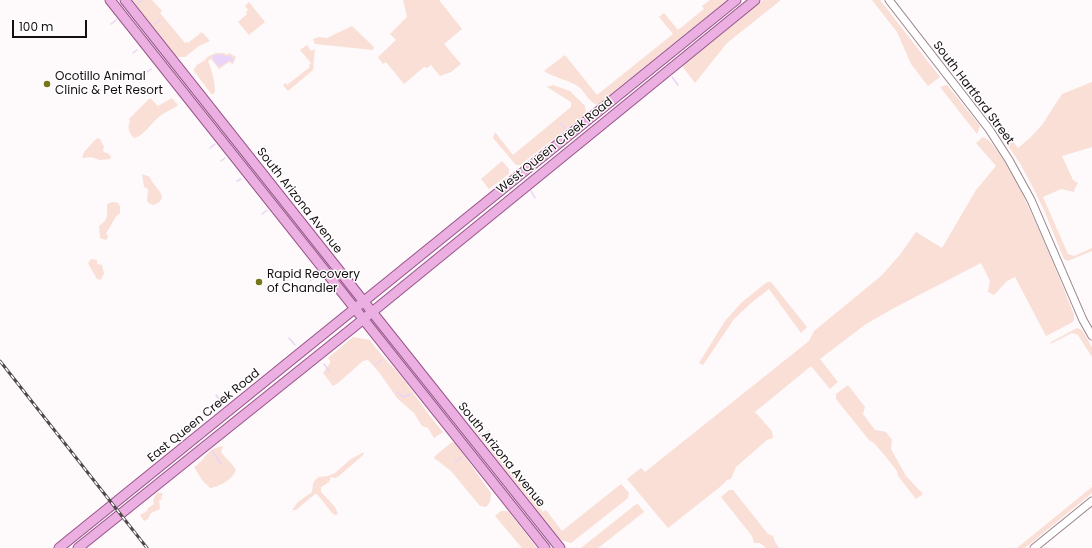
<!DOCTYPE html>
<style>
body{margin:0}
#map{position:relative;width:1092px;height:548px;overflow:hidden;background:#fef9fa;font-family:Poppins,sans-serif}
canvas{display:block}
.scale{position:absolute;left:12px;top:20px;width:75px;height:18px;box-sizing:border-box;border:2px solid #160f11;border-top:0;padding-left:5px;font-size:12px;line-height:14px;white-space:nowrap;color:#160f11;-webkit-text-stroke:3px #fff;paint-order:stroke}
</style>
<div id="map">
<canvas width="1092" height="548"></canvas>
<div class="scale">100 m</div>
</div>
<script>
const c = document.querySelector('canvas').getContext('2d');
c.lineJoin = 'round';
function paint(path, color) {
  c.fillStyle = color;
  c.fill(path, 'evenodd');
}
function trace(path, color, width, dash) {
  c.strokeStyle = color;
  c.lineWidth = width;
  c.lineCap = dash ? 'butt' : 'round';
  c.setLineDash(dash || []);
  c.stroke(path);
}
function write(font, color, halo, rows, align = 'center') {
  c.font = font + ' Poppins,sans-serif';
  c.lineWidth = 3;
  c.setLineDash([]);
  c.textBaseline = 'middle';
  c.strokeStyle = halo;
  c.fillStyle = color;
  for (const [text, x, y, turn = 0] of rows) {
    c.save();
    c.translate(x, y);
    c.rotate((+turn || 0) * Math.PI / 180);
    c.textAlign = isNaN(turn) ? turn : align;
    if (halo) c.strokeText(text, 0, 0);
    c.fillText(text, 0, 0);
    c.restore();
  }
}
paint(new Path2D(`
 M132,0H152L162,11L160,13L185,43L187,42L188,43L202,32L210,41L199,46L185,57H177Z
 M403,0H439L462,29L444,44L461,64L451,72L440,76L431,65L427,68L424,67L404,84L386,62L383,64L378,57L396,40L390,34L407,17Z
 M710,0H727L597,105C588,101 586,93 579,87C569,80 555,78 544,71L565,55L597,95L673,34L659,17L664,13L678,30L704,9L702,6Z
 M763,0H781L727,43L695,83L682,66Z
 M872,0H880L940,77L928,86L911,64L897,32Z
 M249,2L265,22L249,35L238,22L247,14L246,12L248,10L245,6Z
 M352,26L374,47L373,50L315,44L313,39L319,37L327,38Z
 M307,45L311,51L315,49L313,70L288,91L283,85L286,83L287,85L310,67L309,65L311,63L300,50Z
 M216,53H224L227,55L229,53L236,57L233,64L229,62L219,69L211,59L208,61C212,70 215,82 215,92L212,95L194,71C195,63 201,64 206,59L207,57Z
 M1092,82V147L1062,156L1073,180L1078,183L1075,188L1074,192L1061,189L1043,197L1068,254L1074,256L1092,248V251L1068,261L1064,259L1044,210L1034,190L1021,165L998,131L1001,125L1018,148L1031,137L1042,125L1062,94Z
 M553,85L570,91L585,106L586,114L520,165H516L493,138L495,132L513,155L571,107V102L547,87Z
 M947,85L980,126L977,134L940,87Z
 M150,98L158,106L172,98L178,105C174,109 164,112 159,117C151,123 144,136 134,138C129,134 127,127 130,122L129,119Z
 M983,137C1008,145 1062,285 1074,314V319L1073,322L1046,336L1015,277L1007,281L994,295L988,292L990,281L981,263L894,308L866,324L820,359L838,382L830,389L811,366L755,412L772,431L773,438L767,440L736,467L731,479L727,480L720,487L668,528L627,479L641,468L645,472L809,341L814,331L881,276L899,256L916,232L942,248L976,190L996,166L976,143Z
 M97,138L100,139L104,147L103,150L104,152L109,154L111,157L110,159L100,160L91,157L82,158L84,152Z
 M502,161L509,169V174L489,189L481,179Z
 M142,174L150,177C152,187 173,197 154,205L150,204L147,201L148,189L144,187Z
 M113,202L118,203L120,207V213C113,218 112,226 106,233L108,237L106,240L100,238L99,226C109,219 107,216 107,205L109,203Z
 M91,259L97,260V264L102,265L104,274L102,277L101,280L97,279L89,265L88,263Z
 M767,282H771L807,327L801,333L769,289L751,303L734,319L703,365L699,363L725,321L741,303Z
 M1077,328L1082,330L1092,347V357L1078,335L1072,333L1050,344L1051,342Z
 M353,337L370,340C380,355 393,366 404,380C417,397 428,415 443,432L434,438L428,428L422,426L414,413L397,398L379,372L368,360L363,361L338,383L333,386L323,373L330,363V360L328,358Z
 M848,385L865,407L863,414L875,430L886,432L892,440L891,449L906,476L923,494L916,499L898,476L897,471L886,457L874,443L869,440L836,399V394Z
 M477,428L492,448L495,446L508,464L506,466L517,480L519,478L534,496L532,498L543,512L546,510L562,531L621,484L629,493L628,498L571,543L561,540L474,430Z
 M452,442L455,443L491,493L490,502L486,507L480,506L451,471L434,458L435,456Z
 M223,446L221,452C226,459 232,463 236,470C233,479 219,487 210,488L202,480L194,467C207,459 205,449 223,446Z
 M364,452L363,455L339,476L335,478L331,477L329,482L321,487V492L335,507L338,514L335,515L332,513L317,494H315L296,510H292L298,502L312,492L313,484L315,480L319,477L328,476L335,473L351,459Z
 M1092,487V493L1025,548H1017Z
 M729,490H733L768,534L773,536L775,542L779,548H766L760,543H754L752,536L721,497Z
 M157,493H162L163,495L161,496L162,499L159,500L160,509L151,513L148,519L144,521L140,515L147,511L148,508L154,504L153,500Z
 M638,504L644,512L598,548H581L635,505Z
 M501,511H508L537,548H522L495,516Z`), '#f9dfd5');
paint(new Path2D(`
 M218,54L232,57L233,59V61H228L221,66H218L212,58L213,56Z`), '#ead4f9');
trace(new Path2D(`
 M137,4L142,0
 M111,24L116,20
 M154,24L160,20
 M133,53L137,50
 M147,72L151,69
 M672,77L678,85
 M561,123L565,129
 M210,148L215,144
 M221,161L225,158
 M237,181L241,179
 M531,191L535,198
 M262,214L267,210
 M310,281L316,276
 M289,338L295,345
 M324,364L330,372
 M375,365L382,360
 M397,392L404,397L411,394
 M216,395L223,405
 M481,437L489,431
 M212,451L221,464
 M455,462L462,457`), '#ead4f9', 1.5);
const tertiary = new Path2D(`
 M889,0L989,129L1009,160L1031,200L1083,320L1092,336
 M1034,548L1092,501`);
const primary = new Path2D(`
 M110,0L545,548
 M125,0L357,293L560,548
 M59,548L736,0
 M78,548L355,326L755,0`);
trace(tertiary, '#99848b', 9);
trace(primary, '#98558b', 11);
trace(tertiary, '#fff', 7);
trace(primary, '#ebafe1', 9);
const rail = new Path2D(`
 M0,361L147,548`);
trace(rail, '#4e484a', 3);
trace(rail, '#fff', 1.5, [4.5]);
for (const [x, y, r, color] of [
 [47,84,4,"#75751a"],
 [259,282,4,"#75751a"]
]) {
  const dot = new Path2D();
  dot.arc(x, y, r, 0, 2 * Math.PI);
  c.fillStyle = color;
  c.fill(dot);
  trace(dot, '#fff', 1.5);
}
write('12px', '#160f11', '#fff', [
 ["Ocotillo Animal",55,77],
 ["Clinic & Pet Resort",55,91],
 ["Rapid Recovery",267,275],
 ["of Chandler",267,289]
], 'left');
write('12px', '#160f11', '#fff', [
 ["South Hartford Street",973,93,53],
 ["West Queen Creek Road",555,146,-39],
 ["South Arizona Avenue",299,201,52],
 ["East Queen Creek Road",204,416,-39],
 ["South Arizona Avenue",501,455,51]
]);
</script>
